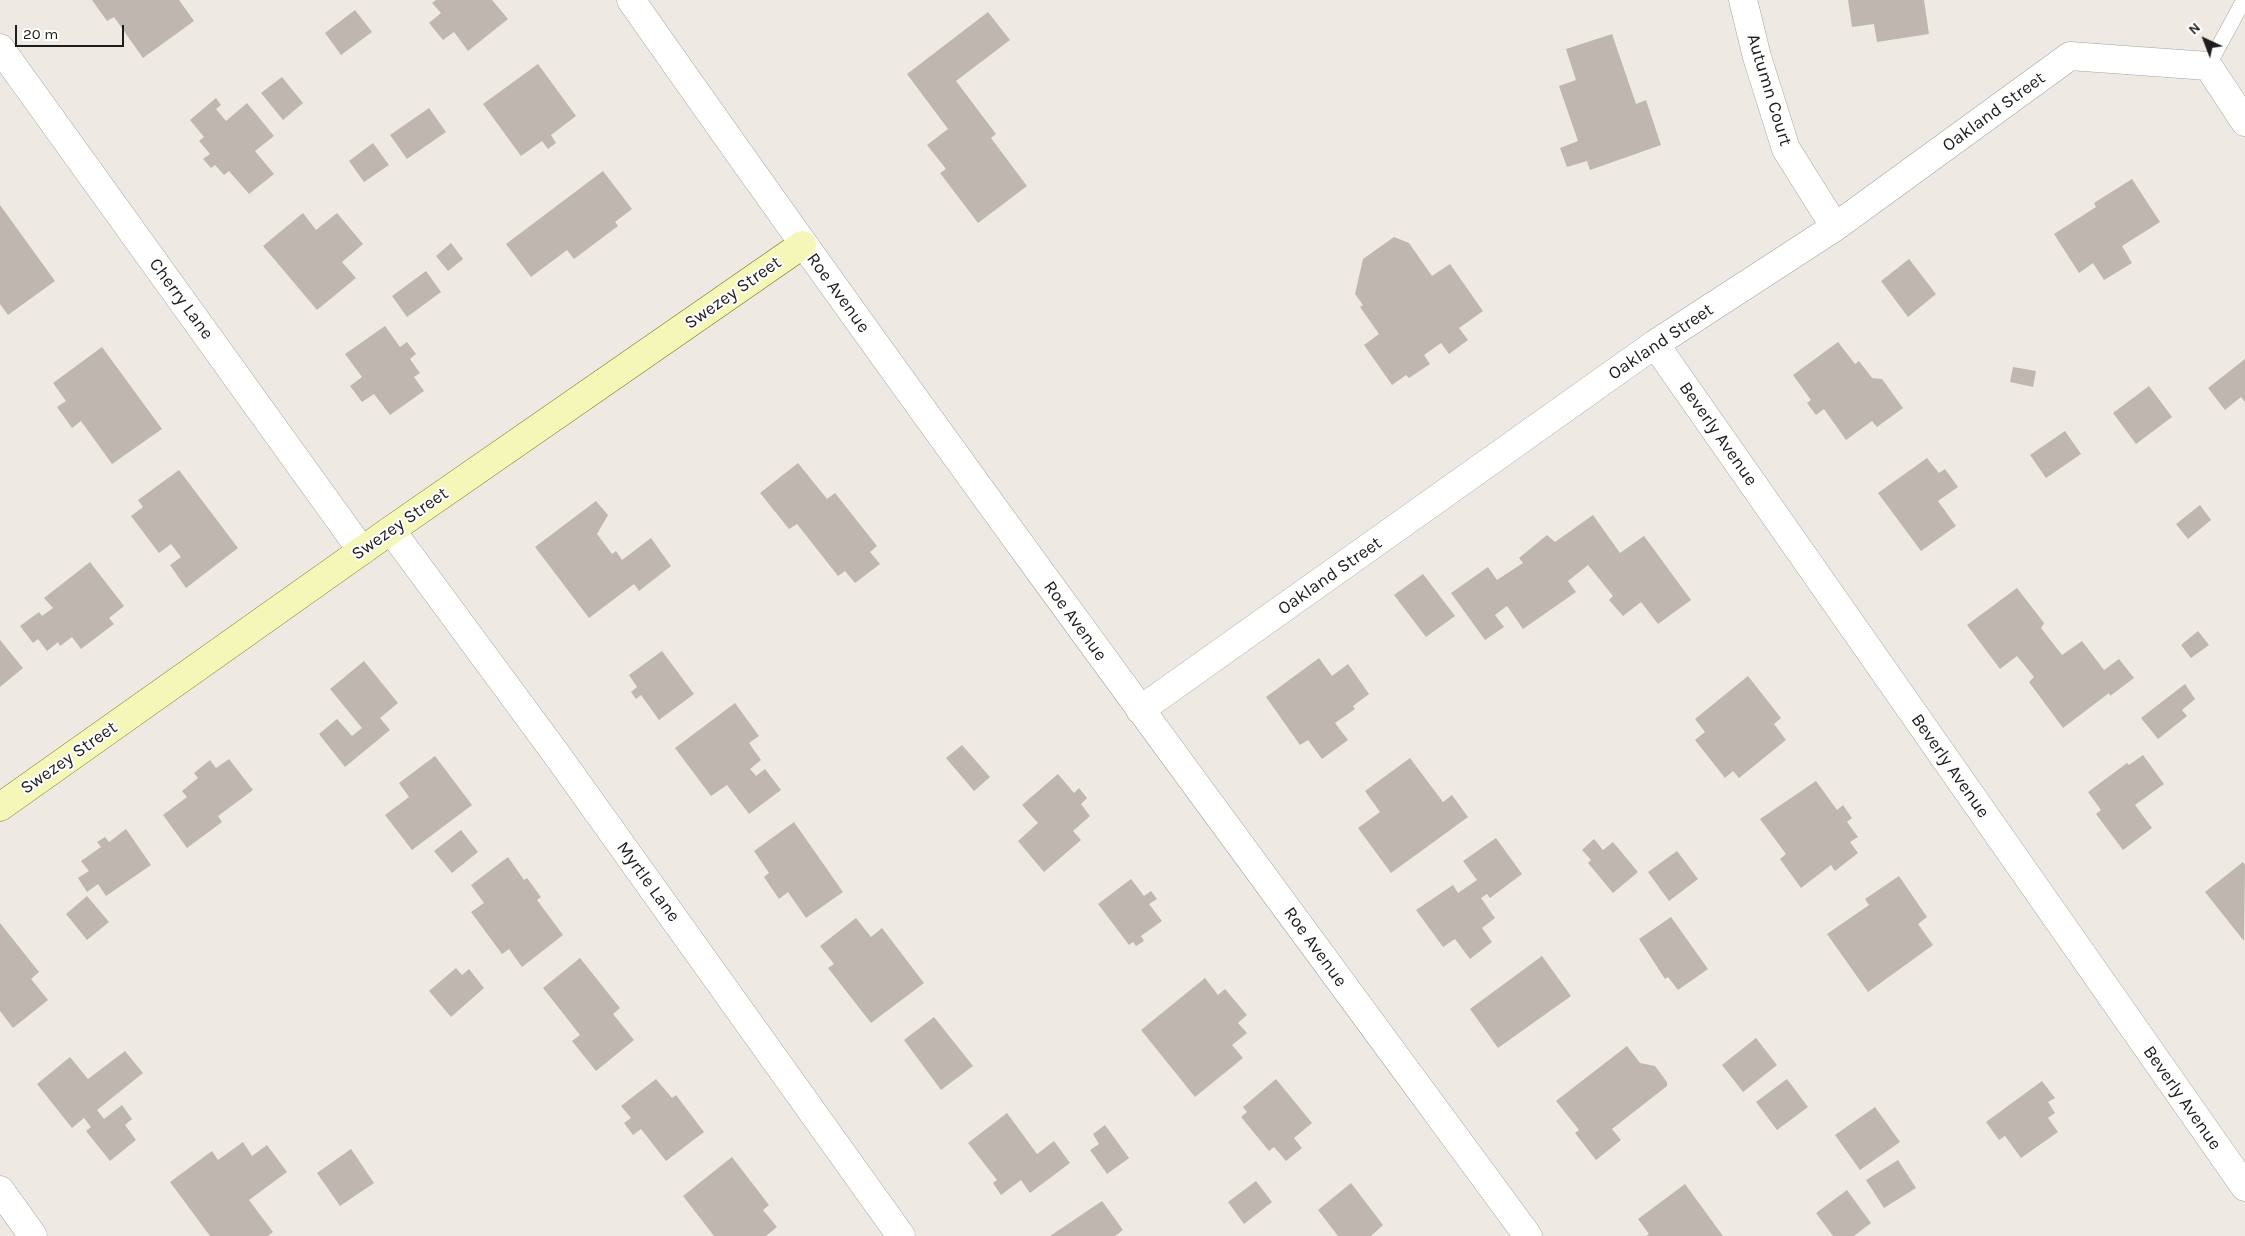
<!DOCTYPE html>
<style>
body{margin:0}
#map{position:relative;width:2245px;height:1236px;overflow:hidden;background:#eeeae3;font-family:Karla,sans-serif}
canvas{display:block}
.north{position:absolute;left:2180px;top:15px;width:50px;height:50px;-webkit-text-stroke:4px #fff;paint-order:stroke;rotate:317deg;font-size:14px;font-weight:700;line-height:20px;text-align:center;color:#1d1d1d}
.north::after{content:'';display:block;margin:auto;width:18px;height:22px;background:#1d1d1d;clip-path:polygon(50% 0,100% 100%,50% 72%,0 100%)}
.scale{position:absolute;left:15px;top:25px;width:109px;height:22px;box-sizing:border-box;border:2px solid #1d1d1d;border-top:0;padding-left:6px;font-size:15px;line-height:18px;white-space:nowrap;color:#1d1d1d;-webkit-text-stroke:4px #fff;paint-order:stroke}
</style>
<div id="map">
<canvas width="2245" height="1236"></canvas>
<div class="north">N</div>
<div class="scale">20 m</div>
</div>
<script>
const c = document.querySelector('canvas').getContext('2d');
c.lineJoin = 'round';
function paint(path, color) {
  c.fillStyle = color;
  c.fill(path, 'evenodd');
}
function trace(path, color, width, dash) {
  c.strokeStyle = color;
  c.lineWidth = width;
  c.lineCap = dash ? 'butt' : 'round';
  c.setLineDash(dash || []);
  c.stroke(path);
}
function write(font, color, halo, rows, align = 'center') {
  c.font = font + ' Karla,sans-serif';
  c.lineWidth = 4;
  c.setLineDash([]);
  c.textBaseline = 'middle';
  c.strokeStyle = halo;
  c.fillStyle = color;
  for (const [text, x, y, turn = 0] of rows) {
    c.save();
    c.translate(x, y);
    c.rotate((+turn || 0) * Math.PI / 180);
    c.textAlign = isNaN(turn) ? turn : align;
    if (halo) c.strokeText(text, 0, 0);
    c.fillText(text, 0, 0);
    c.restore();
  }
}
paint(new Path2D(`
 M92,0H179L194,21L143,58L114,17L107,21Z
 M436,0H492L508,19L468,51L454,32L443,40L429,23L441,13L432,3Z
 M1848,0H1924L1929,34L1877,42L1874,24L1852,27Z
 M355,10L372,32L341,55L325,33Z
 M988,12L1010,40L956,81L996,134L991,138L1027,186L978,223L940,173L946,169L927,145L948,129L907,74Z
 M1612,34L1636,104L1646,100L1661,145L1590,170L1587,161L1567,167L1560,148L1578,141L1559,86L1576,80L1566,49Z
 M538,64L576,116L551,135L556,143L548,149L542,141L521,156L483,104Z
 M282,77L303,103L283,120L261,93Z
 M216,98L221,105L216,109L226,121L247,103L274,136L255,151L274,174L249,194L229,171L224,175L215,165L211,168L203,159L210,154L199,141L204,137L190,120Z
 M429,108L446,132L407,159L390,135Z
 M373,143L389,165L364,182L349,161Z
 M603,171L632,209L615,222L618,226L574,259L567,250L531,277L506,244Z
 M2132,179L2160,222L2122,246L2132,263L2104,280L2093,263L2079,273L2054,234L2096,207L2094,203Z
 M0,205L55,281L8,315L0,304Z
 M303,213L316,230L337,213L363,244L342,262L356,278L317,310L263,246Z
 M1394,237L1409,243L1432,276L1450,264L1483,311L1459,328L1468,340L1449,354L1441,343L1424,355L1430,364L1409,378L1406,375L1392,385L1364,345L1379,334L1360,307L1363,305L1355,294L1363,259Z
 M451,243L463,259L448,271L436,256Z
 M1909,259L1936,294L1908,317L1881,281Z
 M426,271L441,292L407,317L392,296Z
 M385,326L400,347L407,342L416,354L410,359L420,373L414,377L424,391L390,415L374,394L362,402L350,386L362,377L345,354Z
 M1838,342L1855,364L1859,361L1872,378L1882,379L1903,408L1877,427L1872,421L1846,440L1824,409L1816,415L1807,403L1811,400L1793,375Z
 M102,347L162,429L112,464L81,421L72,428L57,407L66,401L53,383Z
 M2245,359V402L2241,397L2225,410L2208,388Z
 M2013,367L2036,371L2033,387L2010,382Z
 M2149,386L2172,417L2136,444L2113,413Z
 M2065,431L2081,454L2046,478L2030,455Z
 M1927,458L1939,473L1945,469L1958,487L1938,501L1956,526L1921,551L1878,493Z
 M798,463L827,499L835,493L877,546L870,552L880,564L855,583L845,571L838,576L797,524L789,529L760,493Z
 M179,470L238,548L186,588L170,565L181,557L171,544L159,553L131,516L143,507L138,500Z
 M596,501L608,515L597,534L612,554L616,551L622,560L651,538L671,566L639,591L634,584L589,618L535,547Z
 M2200,505L2211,520L2188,539L2176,524Z
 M1593,515L1620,553L1644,536L1691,600L1658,624L1641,602L1623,616L1609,600L1613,596L1588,565L1568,581L1576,592L1523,629L1507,606L1495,615L1504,627L1485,640L1451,593L1488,567L1497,580L1523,563L1519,558L1547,535L1555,542Z
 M90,562L124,606L109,618L114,624L81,649L72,637L60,646L58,642L47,651L38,639L33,643L20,626L39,612L42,616L53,608L44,598Z
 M1423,574L1455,616L1426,637L1394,595Z
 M2017,588L2044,623L2041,628L2062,655L2082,641L2104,670L2119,659L2134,678L2110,696L2109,693L2063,728L2029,682L2034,677L2017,656L2000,669L1967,625Z
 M2198,631L2209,645L2191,658L2181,645Z
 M0,640L23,668L0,687Z
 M662,651L694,694L659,720L641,695L636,699L631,692L637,687L629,675Z
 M1319,658L1332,676L1348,664L1369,694L1353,706L1355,709L1335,723L1348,740L1322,759L1308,740L1300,745L1266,697Z
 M364,661L398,703L380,718L390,730L345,767L319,734L337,719L352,736L362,728L330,689Z
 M1748,676L1781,718L1774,724L1786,740L1739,778L1733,771L1725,778L1695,740L1705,732L1695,719Z
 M2185,684L2195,699L2182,710L2187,716L2158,739L2141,718Z
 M735,703L759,736L749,743L761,760L750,769L756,776L765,769L781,790L749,814L727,785L711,796L675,748Z
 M962,745L990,777L974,791L946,758Z
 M2143,755L2164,784L2135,805L2152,828L2123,850L2096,814L2101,810L2088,792L2127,763L2129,765Z
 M435,756L472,805L412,850L385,815L409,797L399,783Z
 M1410,758L1443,802L1452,795L1468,817L1391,873L1358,828L1380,812L1365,791Z
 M229,759L253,790L218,816L222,822L187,848L163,815L187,797L182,791L198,778L194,773L210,760L216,768Z
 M1058,774L1074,793L1079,788L1087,798L1081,804L1090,816L1073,831L1081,840L1044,872L1018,841L1038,823L1022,805Z
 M1816,781L1837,810L1843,805L1852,818L1847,822L1858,837L1850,842L1858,853L1835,871L1831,865L1801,888L1780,859L1786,854L1760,819Z
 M794,822L843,892L806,918L788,892L779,899L764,877L769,873L754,851Z
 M126,829L151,865L106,896L98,884L87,892L78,878L89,871L81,861L101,847L97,842L105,837L109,842Z
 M461,830L478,852L452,873L434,851Z
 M1496,838L1522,874L1490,898L1487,894L1481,898L1495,918L1482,928L1492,942L1470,959L1455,939L1443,947L1416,910L1453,885L1458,893L1477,880L1463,861Z
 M1594,839L1603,850L1613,842L1638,872L1613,893L1588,863L1591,860L1582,850Z
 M1677,851L1698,879L1669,901L1648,872Z
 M508,857L524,880L527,878L541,897L537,900L563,935L522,967L509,949L502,954L471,912L484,903L471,885Z
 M2243,862L2245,865L2244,941L2205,892Z
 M1899,876L1927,917L1918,924L1933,945L1868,992L1827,934L1869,905L1865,899Z
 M1131,879L1144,896L1151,891L1157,899L1149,904L1162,921L1141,936L1144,941L1136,946L1133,942L1129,945L1098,904Z
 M87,896L109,922L87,940L66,914Z
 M1671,917L1708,969L1678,990L1668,977L1665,979L1639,939Z
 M856,918L871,937L882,928L924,983L871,1023L828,968L834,964L820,946Z
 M0,923L39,972L31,979L48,1000L13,1028L0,1011Z
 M1542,956L1571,996L1498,1048L1470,1009Z
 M580,958L620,1008L613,1014L634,1040L596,1071L572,1041L580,1035L543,988Z
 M456,968L462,975L469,969L484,988L451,1017L429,991Z
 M1205,978L1218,995L1225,989L1247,1015L1238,1023L1247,1033L1232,1045L1243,1058L1195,1097L1141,1030Z
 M934,1017L973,1066L941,1090L904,1040Z
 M1756,1038L1777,1065L1743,1092L1722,1065Z
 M1627,1046L1640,1063L1655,1066L1667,1082V1086L1612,1129L1621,1140L1596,1160L1575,1133L1579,1130L1556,1101Z
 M125,1051L143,1073L97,1110L104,1119L122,1105L132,1119L125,1125L136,1140L110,1161L86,1131L91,1127L84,1118L72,1128L37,1084L70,1057L88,1079Z
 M656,1079L672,1098L676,1095L704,1132L666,1161L641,1129L633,1135L624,1123L631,1118L621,1106Z
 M1276,1079L1312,1123L1294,1138L1302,1148L1286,1161L1274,1147L1269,1151L1241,1117L1247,1112L1243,1107Z
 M1787,1079L1808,1107L1777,1130L1756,1102Z
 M2042,1081L2055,1098L2048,1102L2055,1113L2048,1118L2058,1132L2021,1158L2005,1136L1999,1140L1986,1122Z
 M1875,1107L1900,1142L1860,1170L1835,1135Z
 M1007,1113L1037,1154L1054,1141L1070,1163L1030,1193L1021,1180L1001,1195L993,1183L997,1180L968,1143Z
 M1105,1125L1129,1158L1107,1174L1090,1150L1099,1144L1093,1134Z
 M243,1142L252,1156L267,1145L287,1172L249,1200L273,1232L268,1236H210L170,1182L212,1151L218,1160Z
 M351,1149L374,1183L340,1206L317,1173Z
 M732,1157L769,1205L763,1210L777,1227L766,1236H714L683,1196Z
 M1898,1160L1916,1188L1884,1208L1866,1180Z
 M1256,1181L1272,1202L1244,1224L1228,1202Z
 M1351,1183L1383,1225L1371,1236H1338L1318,1210Z
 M1685,1184L1723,1236H1646L1649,1234L1638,1219Z
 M1847,1190L1871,1223L1854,1236H1833L1816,1213Z
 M1102,1201L1123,1230L1115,1236H1050Z`), '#beb6af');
const lane = new Path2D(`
 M2208,66L2244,0`);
const street = new Path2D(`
 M631,0C923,417 1226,826 1528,1236
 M1743,0L1757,57L1786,149L1835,227
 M0,48L362,551
 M1655,344L2245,1187
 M391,530L557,755L901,1236
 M1140,710L1655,344L1835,227L2070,56L2208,66L2245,122
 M0,1190L33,1236`);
const secondary = new Path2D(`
 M0,807L391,530L802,245`);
trace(lane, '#a4a4a4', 16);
trace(street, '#a4a4a4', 29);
trace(secondary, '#647008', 29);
trace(lane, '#fff', 15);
trace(street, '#fff', 28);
trace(secondary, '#f4f7b7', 28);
write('18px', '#1d1d1d', '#fff', [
 ["Autumn Court",1769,90,73],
 ["Oakland Street",1994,112,-36],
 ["Swezey Street",733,293,-35],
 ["Roe Avenue",838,293,54],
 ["Cherry Lane",181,299,54],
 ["Oakland Street",1661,342,-34],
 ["Beverly Avenue",1718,434,55],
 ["Swezey Street",400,524,-35],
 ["Oakland Street",1330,576,-35],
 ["Roe Avenue",1075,621,54],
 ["Swezey Street",69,758,-35],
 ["Beverly Avenue",1950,766,55],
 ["Myrtle Lane",648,882,54],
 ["Roe Avenue",1315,947,54],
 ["Beverly Avenue",2182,1098,55]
]);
</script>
